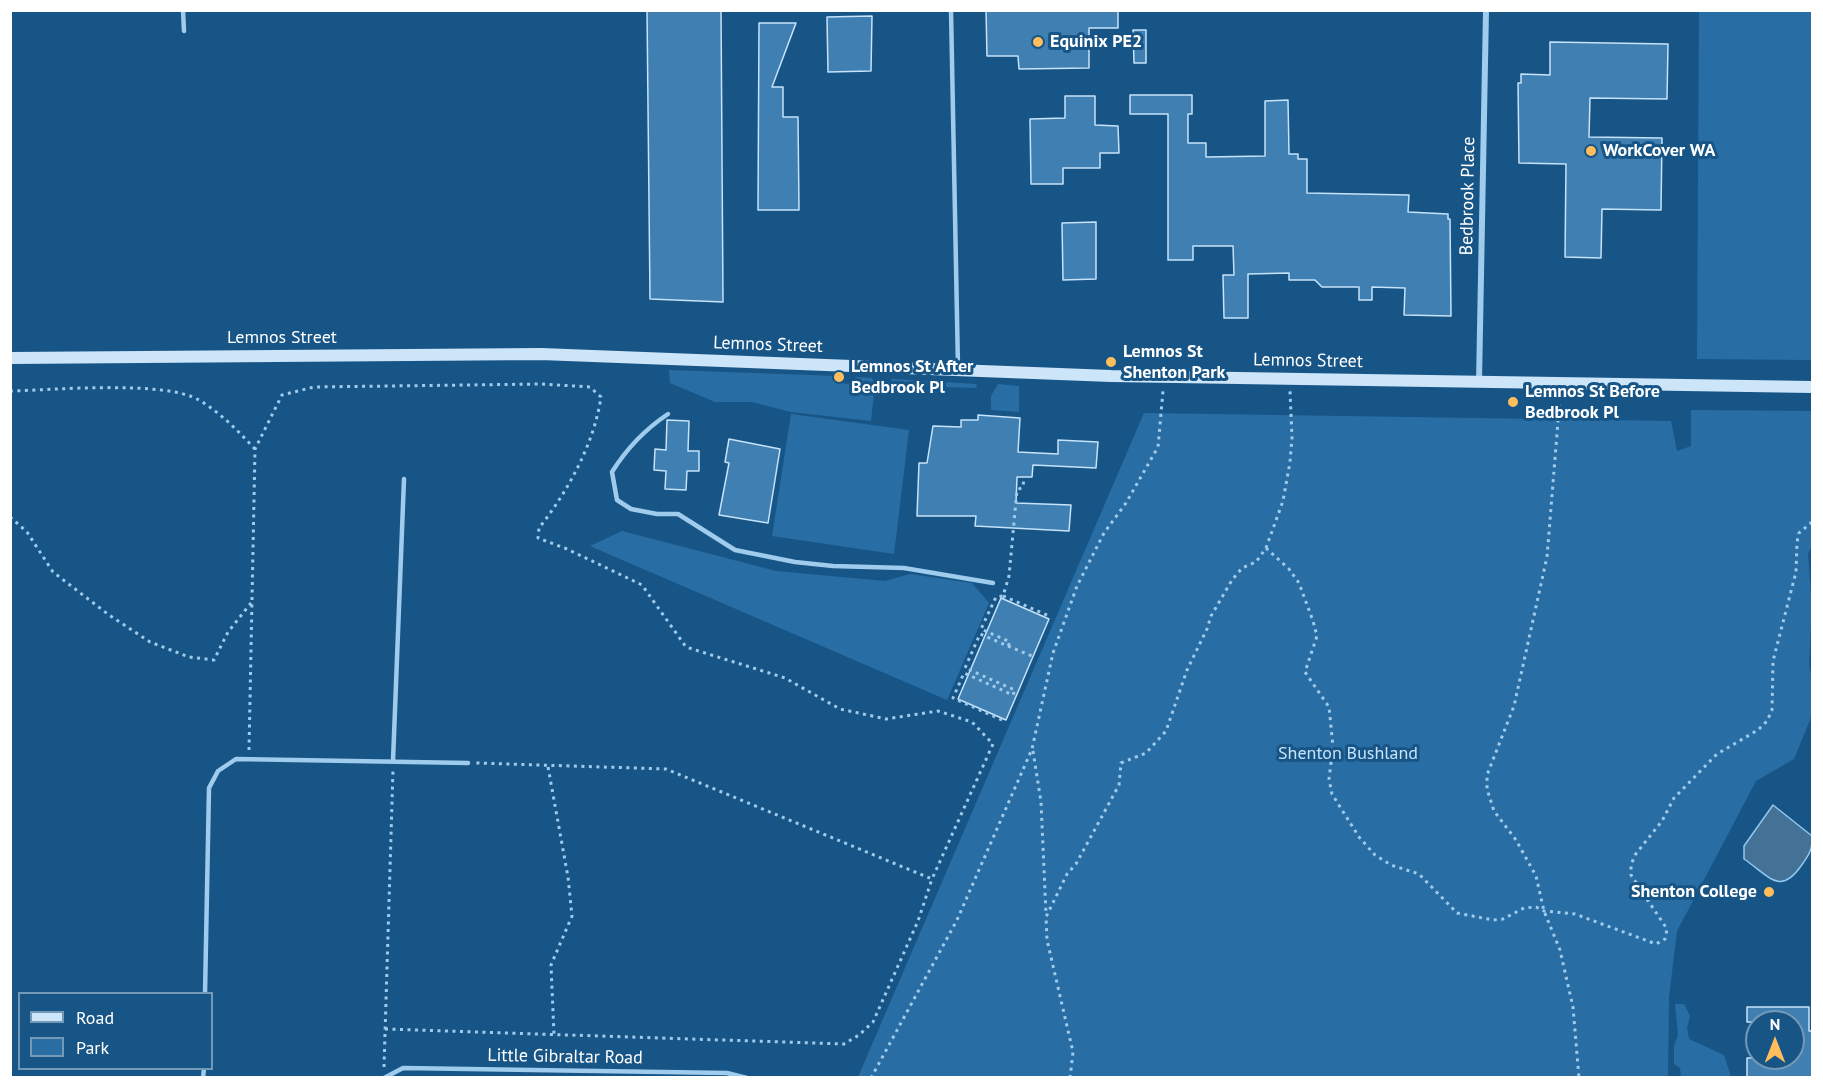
<!DOCTYPE html>
<style>
body{margin:0}
#map{position:relative;width:1823px;height:1088px;overflow:hidden;background:#185587;font-family:"PT Sans",sans-serif}
canvas{display:block}
.frame{position:absolute;inset:0;border:12px solid #fff;pointer-events:none}
.legend{position:absolute;left:18px;top:992px;width:195px;height:78px;box-sizing:border-box;background:#185587;border:2px solid #7499b7;margin:0;padding:8px 10px;list-style:none;font-size:18px;color:#fff}
.legend li{display:flex;align-items:center;gap:12px;height:30px}
.legend b{width:30px;border:2px solid #7499b7}
.north{position:absolute;left:1745px;top:1010px;width:60px;height:60px;box-sizing:border-box;background:#185587;border:2px solid #7499b7;border-radius:50%;rotate:0deg;font-size:16px;font-weight:700;line-height:24px;text-align:center;color:#fff}
.north::after{content:'';display:block;margin:auto;width:21px;height:27px;background:#ffbd5b;clip-path:polygon(50% 0,100% 100%,50% 72%,0 100%)}
</style>
<div id="map">
<canvas width="1823" height="1088"></canvas>
<div class="frame"></div>
<ul class="legend">
<li><b style="height:8px;background:#cce5f9"></b>Road</li>
<li><b style="height:16px;background:#286ea5"></b>Park</li>
</ul>
<div class="north">N</div>
</div>
<script>
const c = document.querySelector('canvas').getContext('2d');
c.lineJoin = 'round';
function paint(path, color) {
  c.fillStyle = color;
  c.fill(path, 'evenodd');
}
function trace(path, color, width, dash) {
  c.strokeStyle = color;
  c.lineWidth = width;
  c.lineCap = dash ? 'butt' : 'round';
  c.setLineDash(dash || []);
  c.stroke(path);
}
function write(font, color, halo, rows, align = 'center') {
  c.font = font + ' "PT Sans",sans-serif';
  c.lineWidth = 6;
  c.setLineDash([]);
  c.textBaseline = 'middle';
  c.strokeStyle = halo;
  c.fillStyle = color;
  for (const [text, x, y, turn = 0] of rows) {
    c.save();
    c.translate(x, y);
    c.rotate((+turn || 0) * Math.PI / 180);
    c.textAlign = isNaN(turn) ? turn : align;
    if (halo) c.strokeText(text, 0, 0);
    c.fillText(text, 0, 0);
    c.restore();
  }
}
paint(new Path2D(`
 M1699,11H1812V360L1697,359Z
 M669,370L838,376V383L853,384L856,377L872,378L875,384L871,421L791,412L752,402H715L670,383Z
 M892,379L976,384L977,388L889,385Z
 M998,384L1019,386V412L991,410V396Z
 M1691,410L1812,411V546L1808,554L1812,607L1809,665L1812,680V715L1794,759L1756,781L1677,931L1669,997L1668,1077H858L1144,413L1671,421L1677,451L1691,446Z
 M791,414L909,430L894,554L772,536Z
 M622,531L776,571L885,581L910,574L972,583L989,603L947,700L590,546Z
 M1675,1004H1684L1690,1016L1687,1028L1689,1039L1724,1055L1731,1077H1681L1680,1068L1674,1064V1046L1678,1035Z`), '#286ea5');
const water = new Path2D(`
 M1773,805L1812,836C1813,849 1809,855 1801,866C1780,896 1769,876 1744,859V846Z`);
paint(water, '#447196');
trace(water, '#91c8f0', 1.5);
const building = new Path2D(`
 M647,10H721L723,302L650,299Z
 M986,10H1118V28H1089V68L1019,69L1018,56H987Z
 M872,16L871,71L828,72L827,17Z
 M759,23H796L772,87H783V117H798L799,210H758Z
 M1133,30H1146V63H1134Z
 M1550,42L1668,44L1667,99L1590,98L1589,137L1662,138L1661,210L1602,209L1601,258L1565,257L1566,164L1519,163L1518,83H1521V74L1550,75Z
 M1130,95H1192V114H1188V143H1206V157L1265,156V101L1288,100L1289,154H1298V159H1307V193L1409,195L1408,212L1448,214V219H1450L1451,316L1404,315L1405,288L1372,287V300H1359V287H1322L1315,280H1289V273L1248,274V318H1224L1223,275H1234L1233,246H1193V260H1168V114H1130Z
 M1065,96H1095V125L1118,126L1119,153H1100V168H1063V184H1031L1030,119L1065,118Z
 M1096,222V279L1063,280L1062,223Z
 M978,415L1020,418L1018,452L1058,454V440L1098,442L1096,468L1033,465L1032,477H1017L1016,503L1071,505L1069,531L975,526L976,516H917L919,463H927L933,426L961,427V420H978Z
 M667,420L689,421L688,451H699V471H687L686,490L665,489L666,471L654,470L655,449L666,450Z
 M729,439L780,449L768,523L719,515L729,463L725,462Z
 M1001,598L1049,619L1006,720L958,699Z
 M1747,1007H1809V1031H1812V1077H1747V1058H1793V1022H1747Z`);
paint(building, '#407fb1');
trace(building, '#c5e3fa', 1.5);
trace(new Path2D(`
 M10,391C53,390 165,380 199,400C221,413 238,431 255,449
 M1560,397L1547,557L1514,706L1487,775V789L1494,811L1516,840L1536,876L1544,911L1560,950L1567,981L1573,1007L1579,1078
 M10,517L27,532L53,572L109,615L150,642L189,657L214,660L228,632L251,603
 M1266,548L1289,569L1299,583L1313,621L1317,636L1305,672L1329,707L1333,747L1329,779L1332,794L1359,837L1375,855L1391,865L1419,874L1457,913L1493,920L1503,919L1524,908L1536,907L1544,911L1575,914L1656,944L1665,939L1667,929L1631,875V865L1635,855L1662,821L1674,798L1717,754L1758,730L1767,721L1772,710L1773,661L1796,572L1797,542L1799,533L1812,522
 M1003,596L1049,616
 M1008,646L1032,656
 M1002,720L953,698L964,673L1013,695L1015,690L965,668L980,634L1008,646L1010,642L981,629L996,597L1003,596L1009,576L1017,490L1023,487L1024,477
 M249,750L255,449L282,395L314,387L542,384L590,387L601,397C594,444 568,491 539,528L538,538L567,549L642,585L686,647L785,678L840,709L886,719L938,711L972,722L993,744L932,879L666,769L476,763
 M1033,751L1041,802L1046,914
 M548,767L568,877L572,916L551,965L554,1035
 M385,1029L844,1044L859,1035L873,1022L918,921L932,879
 M384,1067L393,770
 M871,1078L957,920L1032,749L1053,653L1077,586L1104,533L1126,503L1158,447L1163,391
 M1070,1078L1073,1052L1047,940L1046,917L1067,874L1076,864L1119,785L1121,763L1146,753L1166,731L1187,670L1207,629L1211,616L1232,580L1242,568L1256,562L1266,548L1283,501L1290,462L1292,437L1290,391`), '#9fcbed', 3, [3, 4.5]);
trace(new Path2D(`
 M183,10L184,31
 M951,10L958,368
 M668,414C644,430 627,448 612,472L617,500L631,509L657,514H678L735,550L795,562L833,566L904,568L993,583
 M393,761L404,479
 M205,994L209,788L218,771L236,759L468,763
 M203,1078L204,1068
 M384,1078L403,1068L727,1073L747,1078`), '#9fcbed', 4.5);
trace(new Path2D(`
 M1479,382L1486,10`), '#9fcbed', 6);
trace(new Path2D(`
 M10,358L541,354L1111,376L1812,387`), '#cce5f9', 12);
for (const [x, y, r, color] of [
 [1038,42,6,"#ffbd5b"],
 [1591,151,6,"#ffbd5b"],
 [1111,362,6,"#ffbd5b"],
 [839,377,6,"#ffbd5b"],
 [1513,402,6,"#ffbd5b"],
 [1769,892,6,"#ffbd5b"]
]) {
  const dot = new Path2D();
  dot.arc(x, y, r, 0, 2 * Math.PI);
  c.fillStyle = color;
  c.fill(dot);
  trace(dot, '#185587', 2);
}
write('bold 18px', '#fff', '#185587', [
 ["Equinix PE2",1050,42],
 ["WorkCover WA",1603,151],
 ["Lemnos St",1123,352],
 ["Shenton Park",1123,373],
 ["Lemnos St After",851,367],
 ["Bedbrook Pl",851,388],
 ["Lemnos St Before",1525,392],
 ["Bedbrook Pl",1525,413],
 ["Shenton College",1757,892,"right"]
], 'left');
write('18px', '#fff', '#185587', [
 ["Bedbrook Place",1468,196,-89],
 ["Lemnos Street",282,338],
 ["Lemnos Street",768,345,2],
 ["Lemnos Street",1308,361,1],
 ["Little Gibraltar Road",565,1057,1]
]);
write('18px', '#c5e3fa', '#185587', [
 ["Shenton Bushland",1348,754]
]);
</script>
